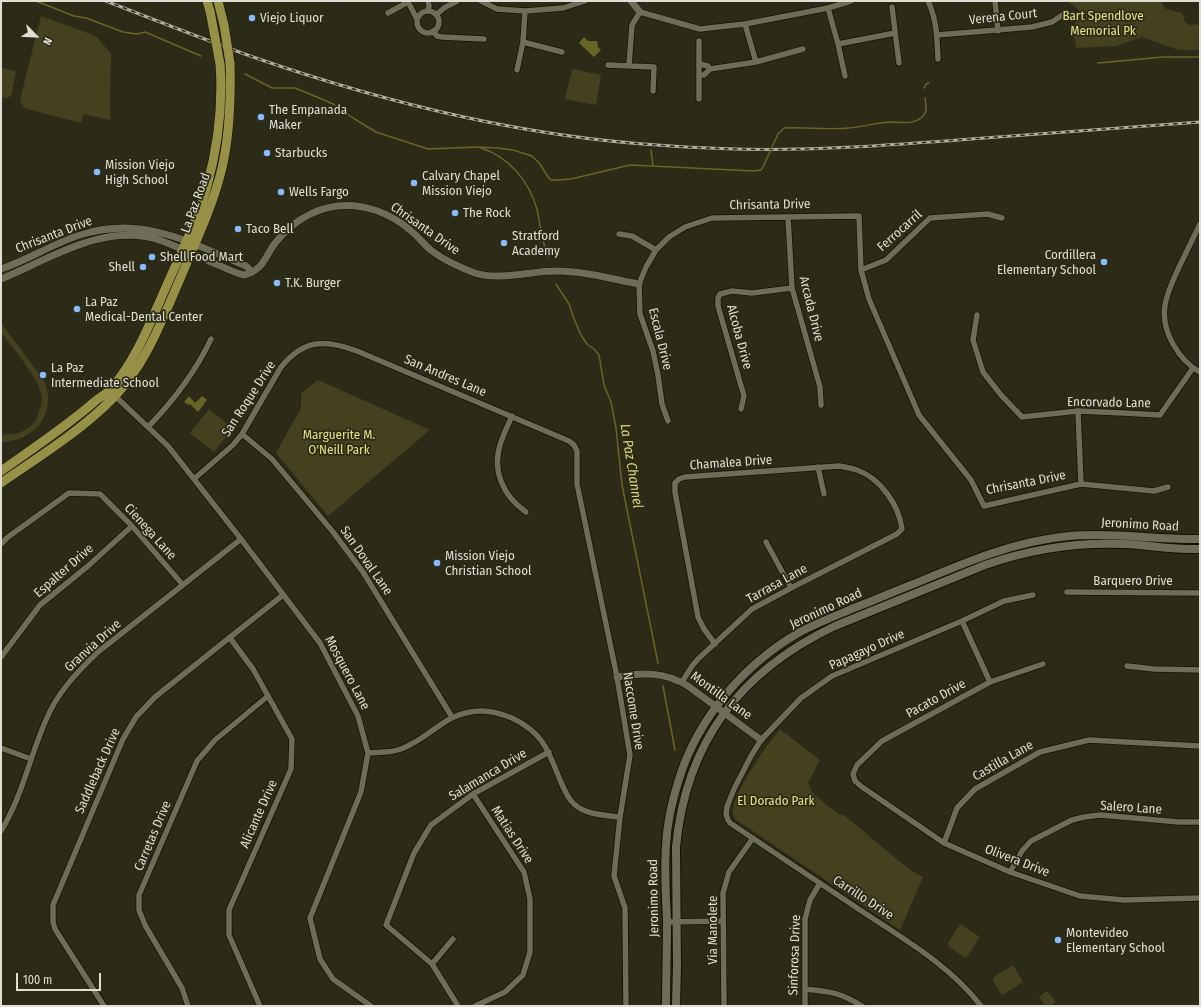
<!DOCTYPE html>
<style>
body{margin:0}
#map{position:relative;width:1201px;height:1007px;overflow:hidden;background:#2c2b18;font-family:"Fira Sans Condensed",sans-serif}
canvas{display:block}
.frame{position:absolute;inset:0;border:2px solid #dfdfd3;pointer-events:none}
.north{position:absolute;left:16px;top:16px;width:40px;height:40px;-webkit-text-stroke:3px #2c2b18;paint-order:stroke;rotate:114deg;font-size:11px;font-weight:700;line-height:16px;text-align:center;color:#dfdfd3}
.north::after{content:'';display:block;margin:auto;width:14px;height:18px;background:#dfdfd3;clip-path:polygon(50% 0,100% 100%,50% 72%,0 100%)}
.scale{position:absolute;left:16px;top:973px;width:85px;height:18px;box-sizing:border-box;border:2px solid #dfdfd3;border-top:0;padding-left:5px;font-size:12px;line-height:14px;white-space:nowrap;color:#dfdfd3;-webkit-text-stroke:3px #2c2b18;paint-order:stroke}
</style>
<div id="map">
<canvas width="1201" height="1007"></canvas>
<div class="frame"></div>
<div class="north">N</div>
<div class="scale">100 m</div>
</div>
<script>
const c = document.querySelector('canvas').getContext('2d');
c.lineJoin = 'round';
function paint(path, color) {
  c.fillStyle = color;
  c.fill(path, 'evenodd');
}
function trace(path, color, width, dash) {
  c.strokeStyle = color;
  c.lineWidth = width;
  c.lineCap = dash ? 'butt' : 'round';
  c.setLineDash(dash || []);
  c.stroke(path);
}
function write(font, color, halo, rows, align = 'center') {
  c.font = font + ' "Fira Sans Condensed",sans-serif';
  c.lineWidth = 3.5;
  c.setLineDash([]);
  c.textBaseline = 'middle';
  c.strokeStyle = halo;
  c.fillStyle = color;
  for (const [text, x, y, turn = 0] of rows) {
    c.save();
    c.translate(x, y);
    c.rotate((+turn || 0) * Math.PI / 180);
    c.textAlign = isNaN(turn) ? turn : align;
    if (halo) c.strokeText(text, 0, 0);
    c.fillText(text, 0, 0);
    c.restore();
  }
}
paint(new Path2D(`
 M1066,1H1160L1166,9L1182,13L1185,22L1190,25L1200,24V50H1178L1142,37L1116,46L1076,48L1073,26L1082,13L1073,5Z
 M41,16L96,36L111,54L110,120L84,114L81,123L24,108L20,100Z
 M3,68L16,71L11,96L7,98L1,97V69Z
 M572,69L601,75L596,105L565,99Z
 M1,323L43,379C59,411 35,442 1,442V434C14,436 22,433 32,425C36,421 38,416 39,411C41,406 43,399 41,393C37,376 12,347 1,332Z
 M318,380L430,430L328,516L276,453L301,408V393Z
 M209,409L233,428L214,452L190,433Z
 M780,729L820,760L808,783L812,792L823,802L838,814L844,815L910,870L923,877L900,930L735,819C735,818 733,814 733,813C731,795 768,743 780,729Z
 M960,924L980,937L966,958L949,947L948,943Z
 M1013,965L1023,982L1002,995L993,981L995,976Z
 M1047,991L1056,1002L1051,1006H1046L1039,997Z`), '#44421e');
paint(new Path2D(`
 M584,37L588,41H597L598,47L601,50L594,57L579,43Z
 M189,396L195,403L202,396L207,400L198,412L190,404L189,405L184,402Z`), '#696524');
trace(new Path2D(`
 M36,1L74,16L86,18L123,32L137,34L145,32L201,56
 M1098,63L1163,57H1200
 M245,74L272,88H295L324,100L333,104L353,118L376,132L428,149L478,147
 M924,88L926,84L929,83
 M478,147L497,148L513,150L532,156L540,164L548,177L551,180H557L571,179L630,165L754,171L761,170L763,167L778,134L784,128C806,127 827,130 849,128C862,127 875,123 889,122C900,122 912,125 921,118C928,113 926,105 925,98
 M481,148C509,157 529,181 537,209C539,216 539,223 541,230C542,239 545,248 548,257
 M651,150L653,166
 M556,284L569,304L574,319L581,335L587,344L594,349L599,355L604,385L611,402L616,428L622,485L658,663
 M663,686L675,750`), '#696524', 1.5);
const minor = new Path2D(`
 M428,1L429,6L428,11
 M481,1L497,9L525,11L563,8L585,1
 M928,1C937,20 937,38 938,59
 M995,1L998,31
 M892,7L899,63
 M828,8L838,44L845,76
 M417 22a11 11 0 1 1 22 0a11 11 0 1 1-22 0Z
 M388,13L408,2L417,19
 M436,15L444,8L457,1
 M745,24L756,62
 M433,31L437,36L442,37L484,39
 M937,35L1032,27L1052,22L1067,12
 M523,42L562,52
 M838,44L895,33
 M700,64L708,66L710,69
 M608,65L654,67L653,91
 M629,65L632,25L640,12L700,29L745,24L828,8L851,1
 M517,70L523,42L525,11
 M700,75H704L710,69L756,62L803,49
 M699,99V41
 M788,217L792,288L820,387L821,405
 M1200,224C1193,238 1187,251 1180,265C1167,293 1156,314 1173,344C1179,355 1189,366 1200,372
 M619,234L632,236L656,250
 M861,270L886,260L930,218L988,214L1002,218
 M977,315L973,340L983,372L1001,395L1022,417L1078,411L1123,413L1160,415L1193,368
 M114,395L168,446L241,539L320,643L358,716L368,753L361,792L310,918L320,959L333,979L371,1006
 M741,409L744,396L718,306V298L720,294L732,291L752,293L792,288
 M1078,411L1081,484
 M512,416C508,425 504,433 501,442C491,470 503,496 526,512
 M668,421L662,404L658,375L653,351L640,314L639,284L646,267L656,250L669,237L685,227L712,218L859,216L861,270L869,299L919,415L971,480L984,506L1081,484L1154,491L1168,487
 M149,426C174,400 195,373 211,339
 M242,434L272,459L333,532L363,572L452,717
 M818,467L824,494
 M194,479L233,445L242,434L281,367C304,339 325,339 357,351L569,441L574,445L577,451V484L617,677L630,755L620,817L614,876L625,908L626,1006
 M766,542L791,588
 M1,544L8,537L69,493L100,494L132,526L183,585
 M1067,592L1200,593
 M962,621L990,682
 M230,638L253,669L292,739L291,769L229,910V935L260,1006
 M1,657L40,605L88,566L132,526
 M1043,664L990,682L882,741L857,765L853,774L855,781L862,787L944,843L1010,872L1080,896L1124,900L1200,898
 M1127,666L1154,669L1200,670
 M682,682L692,666L698,659L752,609L791,588L897,534L902,529C899,505 880,478 857,470C851,468 845,467 839,466L685,477L679,479L675,483V492L698,617L704,629L715,644
 M1,748L31,759
 M368,753C379,752 391,753 401,749C433,737 445,711 482,711C493,711 502,714 512,718C541,732 547,747 558,775C562,784 566,797 574,804C586,815 604,815 620,817
 M473,794L524,872L530,899V952L523,975L505,992L475,1006
 M1,831C22,797 30,756 46,720C57,693 77,672 98,652L241,539
 M944,843L957,808L975,789L1040,752L1089,740L1200,746
 M1010,872L1022,851L1031,841L1072,820L1084,817L1100,815L1179,822H1200
 M667,922L723,921
 M432,964L453,939
 M805,989C829,991 841,993 862,1006
 M104,1006L55,929L53,922V905L123,739L136,717L155,697L283,595
 M188,1006L182,988L145,925L139,910V895L197,761L215,740L268,696
 M458,1006L432,964L386,925L414,853L431,825L473,794L549,752
 M724,1006L723,893L729,872L753,838
 M805,1006V919L810,900L820,883
 M981,1006C950,965 902,938 860,910C817,881 773,852 730,823L728,820L726,814L727,807L734,789L751,756L761,740L801,698L832,676L962,621L1004,601L1033,595`);
const tertiary = new Path2D(`
 M631,1L640,12
 M1,269C28,260 52,244 80,235C142,215 189,242 246,266L252,272
 M1,279C52,258 106,221 162,241C181,248 200,257 218,265C226,268 235,273 244,275C265,269 264,257 276,242C291,223 313,209 337,206C364,203 390,213 410,230C418,236 424,245 432,251C445,261 459,267 475,273C499,281 531,271 556,271C584,271 612,279 639,284
 M617,677C643,672 665,672 688,686L761,740`);
const secondary = new Path2D(`
 M666,1006C666,978 667,950 667,921C666,896 664,871 666,845C667,823 672,801 679,779C698,718 744,664 800,632C817,623 835,616 854,608C875,600 895,591 916,583C966,562 1015,541 1069,536C1114,532 1156,540 1200,539
 M676,1006L677,966L676,847C686,742 740,671 835,626L985,565C1030,549 1076,542 1124,544C1149,545 1174,550 1200,549`);
const primary = new Path2D(`
 M207,1L210,11
 M218,1L224,25
 M1,471C32,449 64,428 93,403C98,398 105,395 110,390C136,360 150,323 166,287C180,254 198,220 207,186C218,146 223,105 220,64
 M1,483C40,456 81,431 114,397C146,364 162,320 180,279C195,243 213,206 222,168C230,133 231,99 230,63`);
trace(minor, '#141303', 7);
trace(tertiary, '#141303', 8);
trace(secondary, '#141303', 10);
trace(primary, '#141303', 10);
trace(minor, '#6e6d58', 5.5);
trace(tertiary, '#6e6d58', 7);
trace(secondary, '#6e6d58', 8);
trace(primary, '#969146', 9);
const rail = new Path2D(`
 M106,1C155,20 203,39 253,57C383,102 519,136 657,145C722,150 788,151 853,147C892,145 932,142 971,139C1047,133 1124,128 1200,122`);
trace(rail, '#afafa1', 3);
trace(rail, '#2c2b18', 1.5, [4.5]);
const primaryBridge = new Path2D(`
 M210,11L220,64
 M224,25L230,63`);
trace(primaryBridge, '#141303', 10, []);
trace(primaryBridge, '#969146', 9);
for (const [x, y, r, color] of [
 [252,18,4,"#89bafc"],
 [261,117,4,"#89bafc"],
 [267,153,4,"#89bafc"],
 [97,172,4,"#89bafc"],
 [414,183,4,"#89bafc"],
 [281,192,4,"#89bafc"],
 [455,213,4,"#89bafc"],
 [238,229,4,"#89bafc"],
 [504,243,4,"#89bafc"],
 [152,257,4,"#89bafc"],
 [1104,262,4,"#89bafc"],
 [143,267,4,"#89bafc"],
 [277,283,4,"#89bafc"],
 [77,309,4,"#89bafc"],
 [43,375,4,"#89bafc"],
 [437,563,4,"#89bafc"],
 [1058,940,4,"#89bafc"]
]) {
  const dot = new Path2D();
  dot.arc(x, y, r, 0, 2 * Math.PI);
  c.fillStyle = color;
  c.fill(dot);
  trace(dot, '#2c2b18', 1.5);
}
write('13px', '#e5e082', '#2c2b18', [
 ["Bart Spendlove",1103,16],
 ["Memorial Pk",1103,31],
 ["Marguerite M.",339,435],
 ["O'Neill Park",339,450],
 ["El Dorado Park",776,801]
]);
write('13px', '#dfdfd3', '#2c2b18', [
 ["Verena Court",1003,17,-6],
 ["La Paz Road",196,203,-70],
 ["Chrisanta Drive",770,205,-1],
 ["Chrisanta Drive",425,229,35],
 ["Ferrocarril",900,231,-42],
 ["Chrisanta Drive",54,235,-21],
 ["Arcada Drive",811,309,76],
 ["Alcoba Drive",739,337,75],
 ["Escala Drive",660,339,76],
 ["San Andres Lane",445,376,23],
 ["San Roque Drive",249,399,-57],
 ["Encorvado Lane",1109,403,1],
 ["Chamalea Drive",731,463,-4],
 ["Chrisanta Drive",1026,483,-11],
 ["Jeronimo Road",1140,525,3],
 ["Cienega Lane",150,532,48],
 ["San Doval Lane",366,561,55],
 ["Espalter Drive",64,571,-41],
 ["Barquero Drive",1133,581],
 ["Tarrasa Lane",777,584,-29],
 ["Jeronimo Road",826,609,-25],
 ["Granvia Drive",93,646,-42],
 ["Papagayo Drive",867,650,-24],
 ["Mosquero Lane",347,673,62],
 ["Montilla Lane",721,696,36],
 ["Pacato Drive",936,699,-29],
 ["Naccome Drive",633,711,81],
 ["Castilla Lane",1003,761,-30],
 ["Saddleback Drive",98,771,-66],
 ["Salamanca Drive",488,775,-31],
 ["Salero Lane",1131,808,4],
 ["Alicante Drive",259,814,-66],
 ["Matias Drive",512,835,57],
 ["Carretas Drive",153,836,-67],
 ["Olivera Drive",1017,861,21],
 ["Jeronimo Road",654,898,-91],
 ["Carrillo Drive",863,898,33],
 ["Via Manolete",713,930,-90],
 ["Sinforosa Drive",795,955,-88]
]);
write('13px', '#dfdfd3', '#2c2b18', [
 ["Viejo Liquor",260,18],
 ["The Empanada",269,110],
 ["Maker",269,125],
 ["Starbucks",275,153],
 ["Mission Viejo",105,165],
 ["High School",105,180],
 ["Calvary Chapel",422,176],
 ["Mission Viejo",422,191],
 ["Wells Fargo",289,192],
 ["The Rock",463,213],
 ["Taco Bell",246,229],
 ["Stratford",512,236],
 ["Academy",512,251],
 ["Cordillera",1096,255,"right"],
 ["Elementary School",1096,270,"right"],
 ["Shell Food Mart",160,257],
 ["Shell",135,267,"right"],
 ["T.K. Burger",285,283],
 ["La Paz",85,302],
 ["Medical-Dental Center",85,317],
 ["La Paz",51,368],
 ["Intermediate School",51,383],
 ["Mission Viejo",445,556],
 ["Christian School",445,571],
 ["Montevideo",1066,933],
 ["Elementary School",1066,948]
], 'left');
write('italic 14px', '#d8d275', '#2c2b18', [
 ["La Paz Channel",631,466,81]
]);
</script>
